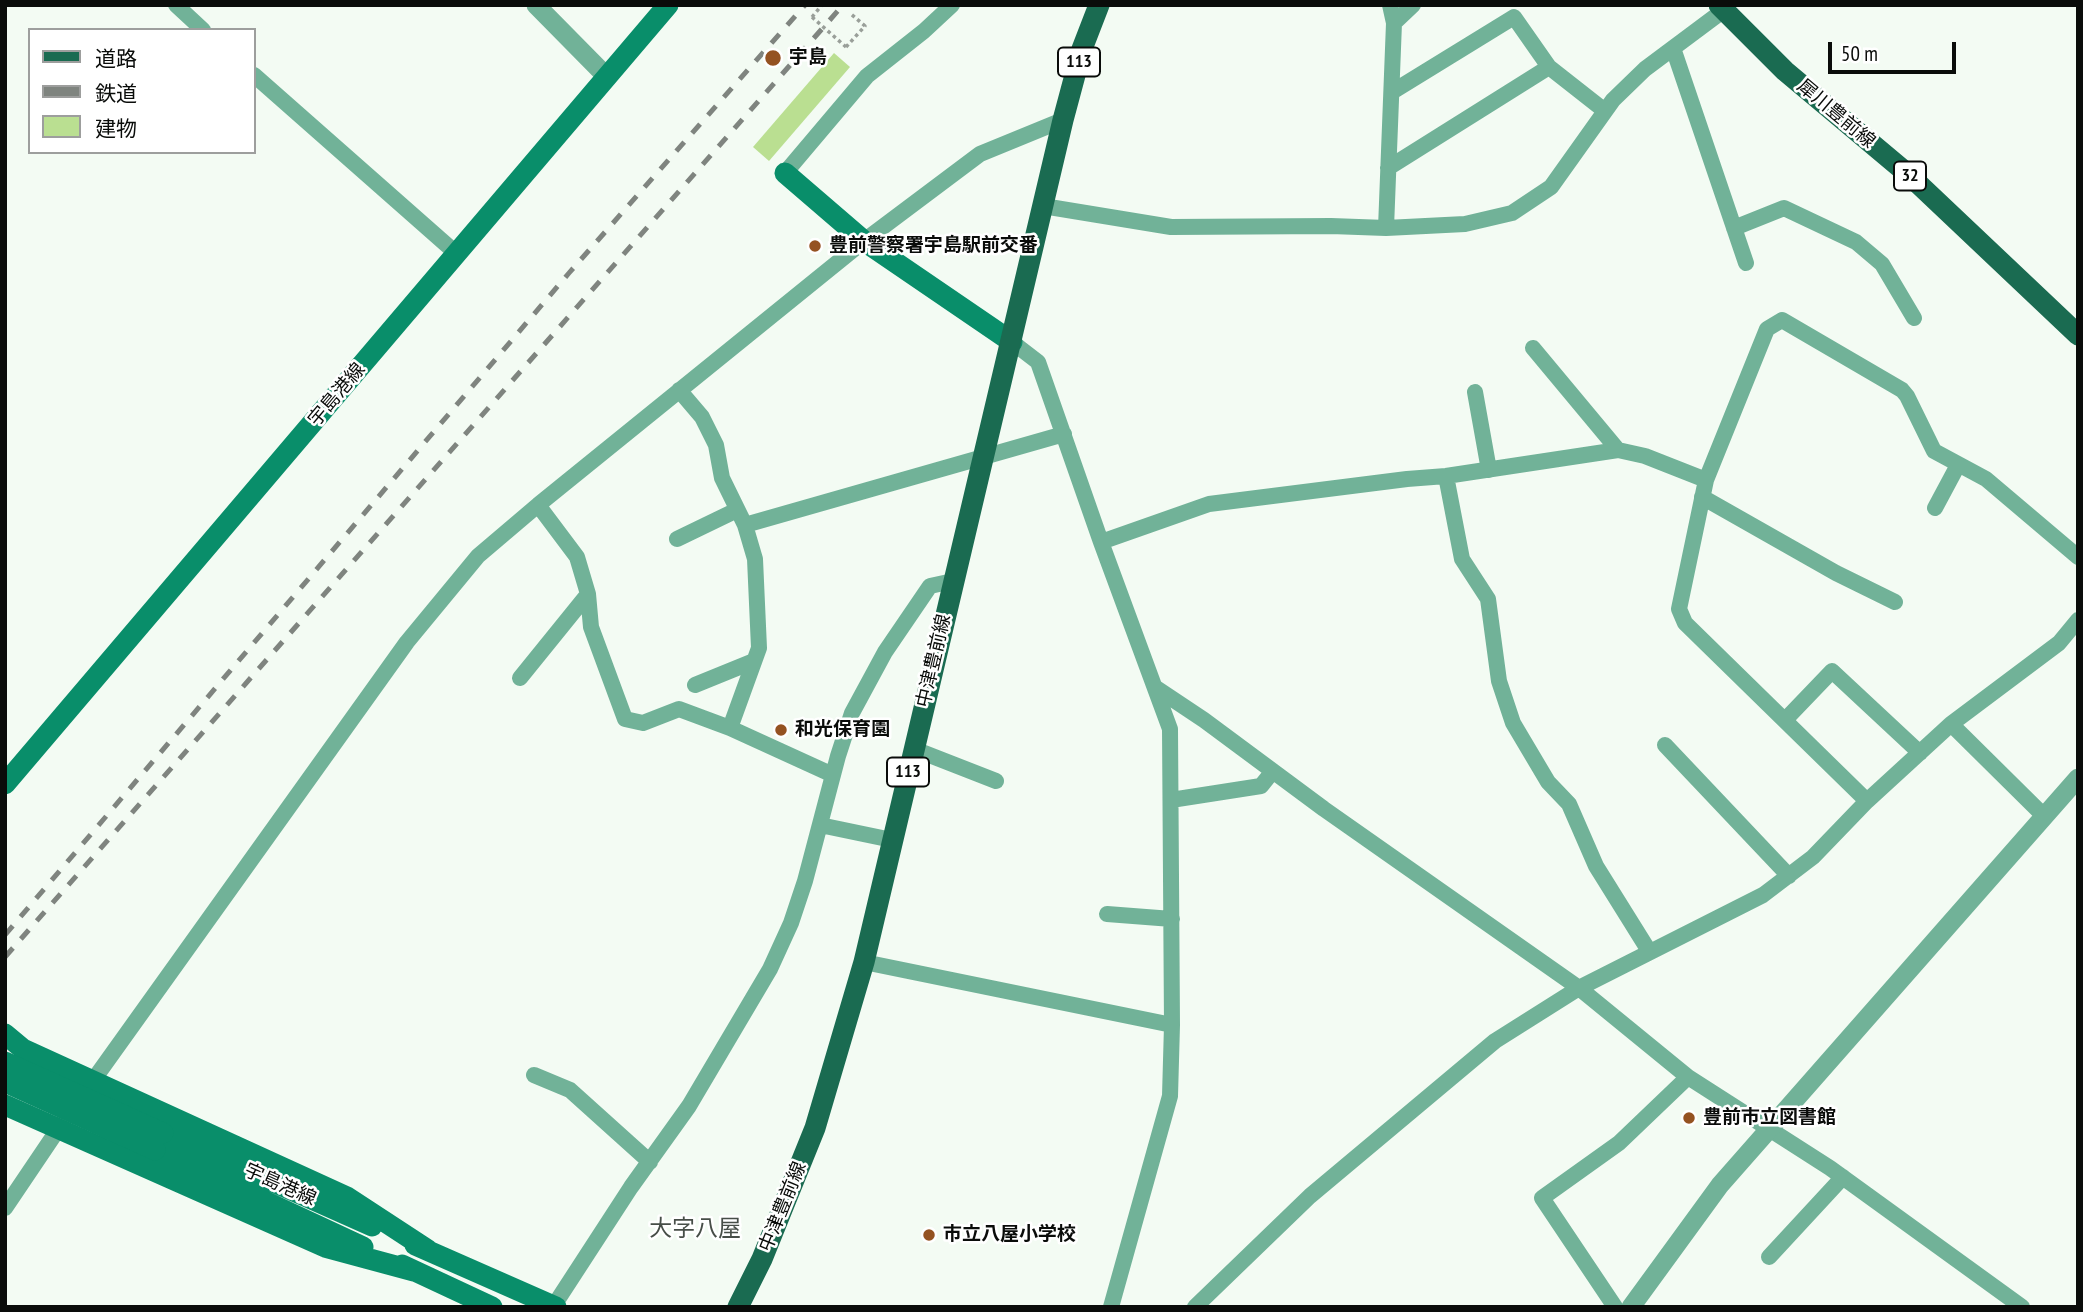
<!DOCTYPE html>
<meta charset="utf-8">
<style>
body{margin:0}
#map{position:relative;width:2083px;height:1312px;overflow:hidden;background:#f3fbf3;font-family:"PT Sans Narrow","Noto Sans JP",sans-serif}
canvas{display:block}
.frame{position:absolute;inset:0;border:7px solid #0a0c0a;pointer-events:none}
.legend{position:absolute;left:28px;top:28px;width:228px;height:126px;box-sizing:border-box;background:#fff;border:2px solid #9d9e9d;margin:0;padding:9px 12px;list-style:none;font-size:21px;color:#0a0c0a}
.legend li{display:flex;align-items:center;gap:14px;height:35px}
.legend b{width:35px;border:2px solid #9d9e9d}
.scale{position:absolute;left:1828px;top:42px;width:128px;height:32px;box-sizing:border-box;border:4px solid #0a0c0a;border-top:0;padding-left:9px;font-size:21px;line-height:24px;white-space:nowrap;color:#0a0c0a;-webkit-text-stroke:5px #fff;paint-order:stroke}
</style>
<div id="map">
<canvas width="2083" height="1312"></canvas>
<div class="frame"></div>
<ul class="legend">
<li><b style="height:9px;background:#1a6b51"></b>道路</li>
<li><b style="height:9px;background:#7f847f"></b>鉄道</li>
<li><b style="height:19px;background:#badf91"></b>建物</li>
</ul>
<div class="scale">50 m</div>
</div>
<script>
const c = document.querySelector('canvas').getContext('2d');
c.lineJoin = 'round';
function paint(path, color) {
  c.fillStyle = color;
  c.fill(path, 'evenodd');
}
function trace(path, color, width, dash) {
  c.strokeStyle = color;
  c.lineWidth = width;
  c.lineCap = dash ? 'butt' : 'round';
  c.setLineDash(dash || []);
  c.stroke(path);
}
function write(font, color, halo, rows, align = 'center') {
  c.font = font + ' "PT Sans Narrow","Noto Sans JP",sans-serif';
  c.lineWidth = 5;
  c.setLineDash([]);
  c.textBaseline = 'middle';
  c.strokeStyle = halo;
  c.fillStyle = color;
  for (const [text, x, y, turn = 0] of rows) {
    c.save();
    c.translate(x, y);
    c.rotate((+turn || 0) * Math.PI / 180);
    c.textAlign = isNaN(turn) ? turn : align;
    if (halo) c.strokeText(text, 0, 0);
    c.fillText(text, 0, 0);
    c.restore();
  }
}
paint(new Path2D(`
 M834,53L850,67L769,161L753,147Z`), '#badf91');
trace(new Path2D(`
 M812,17L822,5
 M846,47L865,26L851,14`), '#999f99', 3.5, [3.5, 3.5]);
trace(new Path2D(`
 M176,5L203,30
 M1394,23L1413,5
 M1673,48L1746,263
 M254,75L457,254
 M1392,92L1514,17L1549,67
 M1388,168L1549,67L1605,111
 M785,173L867,76L924,31L952,5
 M1043,206L1171,227L1331,226L1386,228L1465,224L1512,213L1551,187L1613,100L1645,69L1724,10
 M1386,228L1394,23L1390,5
 M1734,228L1784,208L1856,242L1882,264L1914,318
 M1012,342L1038,362L1101,542L1170,729L1172,1025L1170,1096L1111,1307
 M1533,348L1618,450
 M679,390L702,417L716,445L722,478L745,525L755,559L759,648L730,728
 M1475,392L1489,470
 M1446,476L1462,559L1488,599L1499,681L1513,723L1548,782L1569,804L1596,866L1649,951
 M1702,497L1836,573L1895,602
 M538,505L577,557L588,594L591,627L625,719L643,723L679,709L730,728L833,775
 M1935,508L1958,465
 M745,525L1064,434
 M677,539L737,510
 M1101,542L1209,504L1407,479L1446,476L1618,450L1645,456L1706,480
 M520,678L588,594
 M695,685L754,661
 M1156,688L1204,720L1324,809L1579,988L1688,1077L1830,1168L2022,1307
 M1785,720L1832,671L1920,753
 M1951,724L2044,816
 M1665,745L1789,876
 M914,749L996,781
 M1171,800L1261,786L1273,771
 M1867,801L1685,623L1679,609L1706,480L1767,329L1782,320L1902,390L1907,396L1934,451L1986,479L2078,557
 M820,825L892,840
 M1107,914L1172,919
 M864,962L1172,1025
 M534,1075L570,1090L650,1162
 M87,1089L407,642L478,556L538,505L864,241L980,154L1063,120
 M5,1208L63,1122
 M1769,1257L1843,1177
 M553,1307L631,1187L689,1106L770,969L791,923L805,881L838,756L852,713L885,652L930,586L953,581
 M1195,1307L1310,1196L1495,1041L1579,988L1763,895L1813,857L1867,801L1951,724L2059,643L2078,620
 M1615,1307L1542,1198L1619,1143L1688,1077`), '#71b298', 16);
trace(new Path2D(`
 M536,5L606,76
 M1631,1307L1720,1185L2078,778`), '#71b298', 19);
trace(new Path2D(`
 M785,173L864,241L1012,342
 M5,784L668,5
 M5,1034L23,1049L347,1197L428,1250
 M5,1105L325,1247L414,1271
 M163,1133L372,1226
 M155,1150L363,1247
 M415,1245L556,1307
 M402,1265L492,1307`), '#098e6a', 21);
trace(new Path2D(`
 M1719,5L1785,71L1909,175L2078,335
 M738,1307L762,1259L815,1128L864,962L1063,120L1082,49L1099,5`), '#1a6b51', 21);
trace(new Path2D(`
 M5,935L569,273L805,5
 M5,957L843,5`), '#7f847f', 5, [12, 12]);
trace(new Path2D(`
 M812,17L846,47`), '#999f99', 3.5, [3.5, 3.5]);
trace(new Path2D(`
 M5,1062L163,1133
 M5,1082L155,1150`), '#098e6a', 21);
for (const [x, y, r, color] of [
 [773,58,9,"#945221"],
 [815,246,7,"#945221"],
 [781,730,7,"#945221"],
 [1689,1118,7,"#945221"],
 [929,1235,7,"#945221"]
]) {
  const dot = new Path2D();
  dot.arc(x, y, r, 0, 2 * Math.PI);
  c.fillStyle = color;
  c.fill(dot);
  trace(dot, '#fff', 2.5);
}
for (const [x, y, w] of [
 [1079,62,42],
 [1910,176,32],
 [908,772,42]
]) {
  const box = new Path2D();
  box.roundRect(x - w / 2, y - 14.5, w, 29, 5);
  c.fillStyle = '#fff';
  c.fill(box);
  trace(box, '#0a0c0a', 2);
}
write('bold 18px', '#0a0c0a', null, [
 ["113",1079,62],
 ["32",1910,176],
 ["113",908,772]
]);
write('bold 19px', '#0a0c0a', '#fff', [
 ["宇島",789,58],
 ["豊前警察署宇島駅前交番",829,246],
 ["和光保育園",795,730],
 ["豊前市立図書館",1703,1118],
 ["市立八屋小学校",943,1235]
], 'left');
write('19px', '#0a0c0a', '#fff', [
 ["犀川豊前線",1836,114,40],
 ["宇島港線",337,395,-50],
 ["中津豊前線",934,661,-77],
 ["宇島港線",280,1185,24],
 ["中津豊前線",783,1207,-68]
]);
write('23px', '#474e48', '#fff', [
 ["大字八屋",695,1229]
]);
</script>
